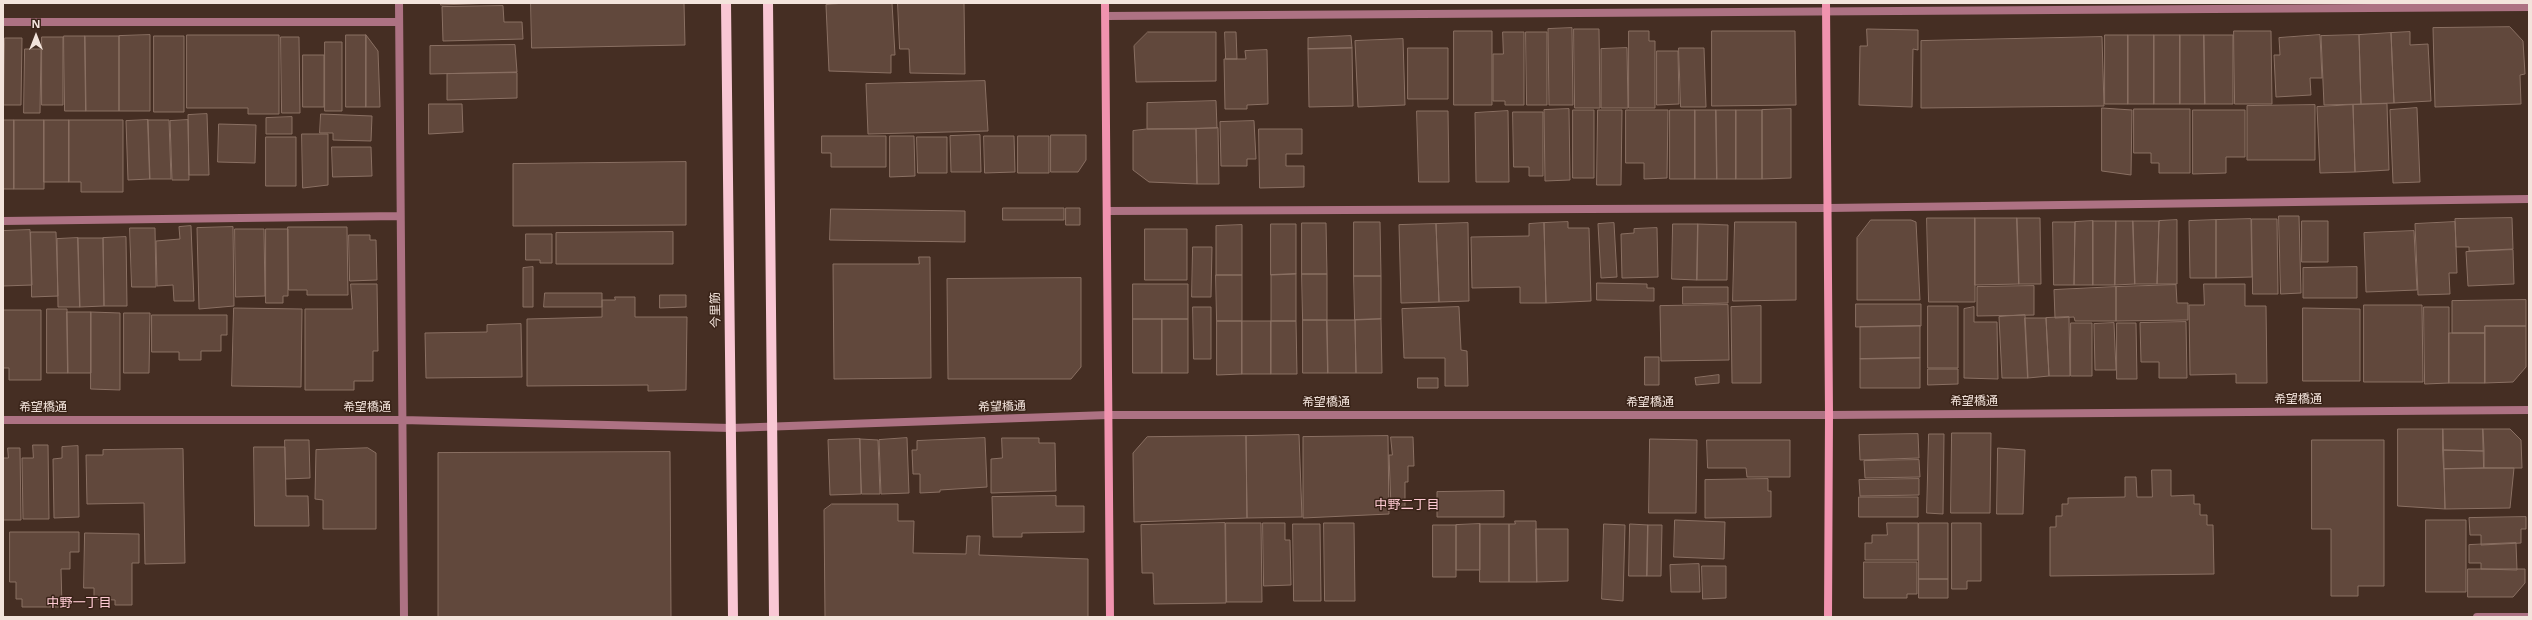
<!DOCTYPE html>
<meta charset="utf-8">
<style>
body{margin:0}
#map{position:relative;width:2532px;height:620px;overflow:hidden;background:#452e23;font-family:"Open Sans",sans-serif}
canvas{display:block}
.frame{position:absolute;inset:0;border:4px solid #f3e4dc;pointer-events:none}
.north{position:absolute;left:16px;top:16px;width:40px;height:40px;-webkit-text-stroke:3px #3a2419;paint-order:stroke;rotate:0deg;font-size:11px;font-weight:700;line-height:16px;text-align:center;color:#f3e4dc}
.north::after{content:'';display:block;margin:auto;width:14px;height:18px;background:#f3e4dc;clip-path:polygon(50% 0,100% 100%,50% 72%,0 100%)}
</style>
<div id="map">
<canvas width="2532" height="620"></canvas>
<div class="frame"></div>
<div class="north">N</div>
</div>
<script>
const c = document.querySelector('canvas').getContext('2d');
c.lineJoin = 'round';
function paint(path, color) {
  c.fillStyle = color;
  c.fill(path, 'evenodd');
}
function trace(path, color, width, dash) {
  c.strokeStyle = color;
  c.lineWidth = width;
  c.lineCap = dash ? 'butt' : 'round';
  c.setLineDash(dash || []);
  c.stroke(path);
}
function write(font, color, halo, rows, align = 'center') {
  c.font = font + ' "Open Sans","Noto Sans JP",sans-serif';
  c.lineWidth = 3;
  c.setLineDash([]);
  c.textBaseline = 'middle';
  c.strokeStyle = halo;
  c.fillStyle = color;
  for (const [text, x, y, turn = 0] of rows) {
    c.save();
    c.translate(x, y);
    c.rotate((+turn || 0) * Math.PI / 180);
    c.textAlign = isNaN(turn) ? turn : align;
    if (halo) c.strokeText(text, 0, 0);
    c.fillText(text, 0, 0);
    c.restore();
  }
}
const building = new Path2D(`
 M441,3H493L441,5Z
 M531,3H684L685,45L532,48Z
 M845,3H892L895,55H891V73L829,71L826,5Z
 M898,3H964L965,74L910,73L909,49H900Z
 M503,6L504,22H522L523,39L443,41L442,7Z
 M2510,27L2523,41L2525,74L2520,75L2521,104L2435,107L2433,28Z
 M1572,28L1573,105H1549L1548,29Z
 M1574,29H1599L1600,108H1575Z
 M1867,29L1918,30V50L1913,49L1912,107L1859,105L1860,46H1867Z
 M1454,31H1492V105H1454Z
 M1629,31H1649V41H1655V108H1629Z
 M1712,31H1795L1796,105L1712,106Z
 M2234,31H2271L2272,104H2235Z
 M1148,32H1216V81L1136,82L1134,46Z
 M1225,32H1236L1237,59H1226Z
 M1503,32H1524V105H1505V101H1493V54H1503Z
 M1526,32H1547V105H1527Z
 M2410,32V45L2428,44L2431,101L2394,103L2391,33Z
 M2391,33L2394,103L2361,104L2359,35Z
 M150,35V111H119V36Z
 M187,35H279V114H248V108H187Z
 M346,35H366V107H346Z
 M366,35L378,51L380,107H366Z
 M2105,35H2128V104H2105Z
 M2128,35H2154V104H2128Z
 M2154,35H2180V104H2154Z
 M2180,35H2204L2205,104H2180Z
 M2204,35H2233V104H2205Z
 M2320,35L2322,78H2310L2311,95L2276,97L2274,55H2280L2279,38Z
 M2359,35L2361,104L2324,105L2321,36Z
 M64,36H85L86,111H65Z
 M85,36H119V111H86Z
 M154,36H184V112H154Z
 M1351,36L1352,48L1308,49V38Z
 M42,37H63V105H42Z
 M281,37H299L300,113H282Z
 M2102,37L2104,106L1921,108V41Z
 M5,38H22L21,105H4Z
 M1403,39L1405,105L1358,107L1355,41Z
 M325,42H342V111H325Z
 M515,45L517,72L430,74V46Z
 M1352,48L1353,106L1309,107L1308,49Z
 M1408,48H1448V99H1408Z
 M1627,48L1628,108H1601V49Z
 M1679,48H1704L1706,107H1681Z
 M25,49H41L40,113H24Z
 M1267,50L1268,104L1247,105V109H1225L1224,59H1246L1245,51Z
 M1657,51H1678L1679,104L1657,105Z
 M303,55H324V107H303Z
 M517,73V98L447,100V74Z
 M985,81L988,131L868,134L866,84Z
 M1216,101L1217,128L1147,129V103Z
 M429,104H462L463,132L429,134Z
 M2387,104L2389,170L2355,172L2353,105Z
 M2315,105V160H2247V106Z
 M2353,105L2355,172L2320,173L2317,107Z
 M2102,108L2132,110L2131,175L2102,171Z
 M2417,108L2420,182L2393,183L2390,110Z
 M1569,109L1570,180L1545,181L1544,110Z
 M1791,109V178L1762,179V110Z
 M2134,109H2190V173H2159V163H2151V153H2134Z
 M1573,110H1594V178H1573Z
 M1598,110H1622L1621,185H1597Z
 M1626,110H1668L1667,178L1644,179V163H1626Z
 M1670,110H1695V179H1670Z
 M1695,110H1716L1717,179H1695Z
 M1716,110H1736V179H1717Z
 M1736,110H1762V179H1736Z
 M2193,110H2245V157H2226V173L2193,174Z
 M1417,111H1448L1449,182H1419Z
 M1508,111L1509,182H1476L1475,113Z
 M1513,112H1543V176H1529V167H1514Z
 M207,114L209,175H189L188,115Z
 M321,114L372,116L371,141L333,140V133H320Z
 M292,117V134H266V118Z
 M3,120H14V189H3Z
 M14,120H44V189H14Z
 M44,120H69V182H44Z
 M69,120H123V192H81V182H69Z
 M148,120L150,179L128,180L126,121Z
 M148,120H169L171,179H150Z
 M188,120L189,180H172L170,121Z
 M1254,121L1256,159H1247V166H1221L1220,122Z
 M219,124L256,125L255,163L218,162Z
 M1218,128L1219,184H1197L1196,129Z
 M1147,129H1196L1197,184L1149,182L1133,170V131Z
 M1259,129H1302V154H1286V166H1304V187L1260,188Z
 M302,134H328V185L303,188Z
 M980,135L981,172H951L950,136Z
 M1051,135H1086V160L1078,172H1051Z
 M822,136H886V167H831V153H822Z
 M890,136H914L915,176L890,177Z
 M984,136H1014L1015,172L985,173Z
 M1018,136H1049V173H1018Z
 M266,137H296V186H266Z
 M917,137H947V173H918Z
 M332,147H371L372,176L333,177Z
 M686,162V225L513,226V164Z
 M1003,208H1064V220H1003Z
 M1066,208H1080V225H1066Z
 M831,209L965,211V242L830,240Z
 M2279,216H2299L2301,293L2281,294Z
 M1927,218H1975V302H1929Z
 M1975,218H2017L2019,284L1975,285Z
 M2017,218H2040L2041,284H2019Z
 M2512,218L2513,249L2469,251V247H2456L2455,219Z
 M2251,219L2252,277L2216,278V220Z
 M2252,219H2277L2278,294H2253Z
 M1871,220H1911L1916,222L1920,300H1857V238Z
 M2177,220V284H2157L2159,221Z
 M2216,220V278H2190L2189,221Z
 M2093,221H2116L2115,285H2093Z
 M2093,221V285H2074L2075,222Z
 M2116,221H2133L2135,284L2115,285Z
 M2133,221H2159L2157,284H2135Z
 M2302,221H2328V262H2302Z
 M1354,222H1380L1381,276H1354Z
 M1568,222V228H1589L1591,301L1546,303L1544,223Z
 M1735,222H1796V300L1733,301Z
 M2053,222H2075L2074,285H2054Z
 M2455,222L2457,273H2449L2450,294L2418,295L2415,224Z
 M1302,223H1326L1327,274H1302Z
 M1468,223L1469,301L1439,302L1436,224Z
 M1544,223L1546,303H1520V287L1472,288L1471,237L1529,236V224Z
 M1614,223L1617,277L1601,278L1598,224Z
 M1271,224H1296V274L1271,275Z
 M1436,224L1439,302L1401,303L1399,225Z
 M1673,224H1698L1697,280L1672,279Z
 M1698,224L1728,225L1727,280H1697Z
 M1242,225V275H1216V226Z
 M191,226L194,301H174L173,285L157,286L156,241L180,239L179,227Z
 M233,227L234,306L199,309L197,228Z
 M288,227H347L348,295H307V290H289Z
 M130,228H155L156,287H132Z
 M1657,228L1658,277L1622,278L1621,234L1634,233V229Z
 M235,229H264L265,296L236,297Z
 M266,229H288V296H283V303H266Z
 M1145,229H1187V280H1145Z
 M30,230L32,285L3,286V231Z
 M2414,231L2417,290L2366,292L2364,233Z
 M31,232H56L58,296L32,297Z
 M673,232V264H556V233Z
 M526,234H552V263H540V260H526Z
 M349,235H370V240H376L377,280L350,281Z
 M126,237L127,306H104L103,238Z
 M78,238H103L104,306L80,307Z
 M78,238L80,307H58L57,239Z
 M1193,247H1212L1211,297H1192Z
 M2513,250L2514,284L2468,286L2466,252Z
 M919,257H930L931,378L834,379L833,264H919Z
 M533,267V307H523V268Z
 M2357,267V298H2303V268Z
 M1296,274V321H1271V275Z
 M1302,274H1327V320H1303Z
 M1216,275H1242V321H1217Z
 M1354,276H1381V319L1355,320Z
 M1081,278V367L1071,379H948L947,279Z
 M1597,283L1647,284V288H1654V301L1597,300Z
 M351,284H377L378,351H373V381H354V390H305V309H352Z
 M1133,284H1188V319H1133Z
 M2204,284H2245V306H2266L2267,383H2236V374L2190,375L2189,305H2204Z
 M2176,285L2177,303H2188V320L2116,321V287Z
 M2034,286V315L1977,316V287Z
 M1683,287H1728V303L1683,304Z
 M2116,287V321H2075L2074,317L2055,318L2054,290Z
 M545,293H602V307H544Z
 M660,295H686V307L660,308Z
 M615,297H635V317H687L686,390L648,391V385L527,386V319L602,317V300H615Z
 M2526,300V326H2485V333H2452V301Z
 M1856,304H1921V326L1856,327Z
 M1728,305L1729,360L1661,361L1660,306Z
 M2364,305H2422L2423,382H2364Z
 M1761,306V383H1732L1731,307Z
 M1928,306H1958V368H1928Z
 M1193,307H1211V359H1194Z
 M1459,307L1461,350L1467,351L1468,386H1445V358H1404L1402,309Z
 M1974,307V322H1997L1998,379L1964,378V309Z
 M2424,307H2449V383L2425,384Z
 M234,308L302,309L301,387L232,386Z
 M2303,308L2360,309V381H2303Z
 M47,309H67L68,373H47Z
 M3,310H41V380H9V368H3Z
 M67,312H91V373H68Z
 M91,312L120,313V390L91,389Z
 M124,313H150L149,373H124Z
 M152,315H227V335H221V351H201V360H179V352H152Z
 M2025,315L2028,378H2002L1999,317Z
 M2069,317L2070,376H2049L2046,318Z
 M2025,318H2046L2049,376L2028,378Z
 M1133,319H1162V373H1133Z
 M1162,319H1188V373H1162Z
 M1381,319L1382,373H1356L1355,320Z
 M1303,320H1327L1328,373H1303Z
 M1327,320H1355L1356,373H1328Z
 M1217,321H1242V374L1217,375Z
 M1242,321H1271V374H1242Z
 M1271,321H1296L1297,374H1271Z
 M2186,322L2187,378H2159V362H2141L2140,323Z
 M2071,323H2092V376H2071Z
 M2114,323L2116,370H2095L2094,324Z
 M2117,323H2136L2137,379H2117Z
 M521,324L522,377L426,378L425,333L487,332V325Z
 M1920,326V358L1860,359V327Z
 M2485,326H2526V367L2513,382L2485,383Z
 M2449,333H2485V383H2449Z
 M1645,357H1659V385H1645Z
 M1920,358V388H1860V359Z
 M1928,369H1958V384L1928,385Z
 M1719,375V383L1696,385L1695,378Z
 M1418,378H1438V388H1418Z
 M2398,429H2443L2445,509L2398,506Z
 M2443,429H2483L2484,451L2443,450Z
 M2483,429H2510L2521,440L2522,468H2484Z
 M1952,433H1991L1990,513H1951Z
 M1918,434L1919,458L1860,460L1859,435Z
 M1929,434H1944L1943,514L1927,513Z
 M1299,435L1302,517L1247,518L1246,436Z
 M1246,436L1247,518L1134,522L1133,453L1147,437Z
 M1388,436L1389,514L1303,518V437Z
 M1391,437H1413L1414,466H1408V482H1405V507H1391L1389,455H1392Z
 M907,438L909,493L881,494L879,440Z
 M985,438L987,487L940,490V492L920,493V474H913L912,450H917V441Z
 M1002,438H1039V443H1055L1056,491L991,493V459L1002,458Z
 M860,439L861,494L830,495L828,440Z
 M860,439L878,440L880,494H862Z
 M1650,439L1697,440L1696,513H1649Z
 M285,440H309L310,478L286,479Z
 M1707,440H1790V477H1747L1746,468H1708Z
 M2312,440H2384V586H2358V596H2331V529H2312Z
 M33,445H48L49,519H23L22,458H33Z
 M78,446L79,517L54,518L53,459L62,458V447Z
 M254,447H285L286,496H308L309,526H255Z
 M8,448H20L21,520H3V458H8Z
 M368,448L376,453V529H323V500L315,499L316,450Z
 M1998,448L2025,450L2023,514H1997Z
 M183,449L185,563L145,564L144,503L87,504L86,455H103V450Z
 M2443,450L2484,451V468L2444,469Z
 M670,452L671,617H438V453Z
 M1919,460L1920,477L1865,478L1864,461Z
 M2484,468H2514L2510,508L2445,509L2444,469Z
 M2152,470H2171V496L2194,495V504H2200V515H2207V525H2213L2214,574L2050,576V527H2056V516H2062V504H2068V498L2125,497V477H2136L2137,497H2152Z
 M1768,479V491H1771V517L1705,518V480Z
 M1919,479V495L1860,496L1859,480Z
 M1504,491V517H1437V492Z
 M1056,496V506H1084V532L1022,533V537H993L992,497Z
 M1859,497H1918V517H1859Z
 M832,504H898V521H914L913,553L966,554L967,536H980L979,555L1088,559V617H825L824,510Z
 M2526,517V529H2521V543L2481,545V535H2470L2469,518Z
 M1675,520L1725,522L1724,559L1674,557Z
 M2426,520H2466V592H2426Z
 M1515,521H1536L1537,582H1509V524H1515Z
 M1225,523L1226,603L1154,604L1153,573H1142L1141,525Z
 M1226,523H1261L1262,602H1227Z
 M1263,523H1285V540H1290L1291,585L1264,586Z
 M1324,523H1354L1355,601H1325Z
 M1887,523H1918V560H1865V543H1872V535H1887Z
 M1919,523H1948V579H1919Z
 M1952,523H1981V581H1967V589H1952Z
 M1293,524H1320L1321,601H1294Z
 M1480,524V570H1456V525Z
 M1480,524H1509V582H1480Z
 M1604,524L1625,525L1623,601L1602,599Z
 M1630,524L1648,525L1647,576H1629Z
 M1433,525H1456V577H1433Z
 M1648,525H1662L1661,576H1647Z
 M1536,529H1568V581L1537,582Z
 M10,532H79V552H70V569H61L62,607H22V599H16V582H10Z
 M85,533L139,534V563H132V605H115V600L94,599V588H84Z
 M2516,543L2517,570L2481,569V563H2469V545Z
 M1864,562H1917V594H1907V598H1864Z
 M1699,564L1700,592H1671L1670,565Z
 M1702,566H1726V598L1703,599Z
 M2468,569H2525V583L2513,597H2468Z
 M1919,579H1948V598H1919Z`);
paint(building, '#61483c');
trace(building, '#8a7063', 1);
trace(new Path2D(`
 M399,3L404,617
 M1106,16L2529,7
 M3,22H399
 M1107,211L1828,208L2529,199
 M3,221L400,216
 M3,420H402L731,428L1108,415H1829L2529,410
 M2477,617H2529`), '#ad7283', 8);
trace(new Path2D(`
 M1105,3L1110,617
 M1826,3L1829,415L1828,617`), '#f193af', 8);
trace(new Path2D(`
 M726,3L733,617
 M768,3L774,617`), '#f9c7d4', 10);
write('12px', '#f3e4dc', '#3a2419', [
 ["今里筋",716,310,-91],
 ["希望橋通",2298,400],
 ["希望橋通",1974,402],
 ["希望橋通",1326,403],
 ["希望橋通",1650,403],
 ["希望橋通",1002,407,-2],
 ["希望橋通",43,408],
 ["希望橋通",367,408]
]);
write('13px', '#fecad3', '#3a2419', [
 ["中野二丁目",1407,505],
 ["中野一丁目",79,603]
]);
</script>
